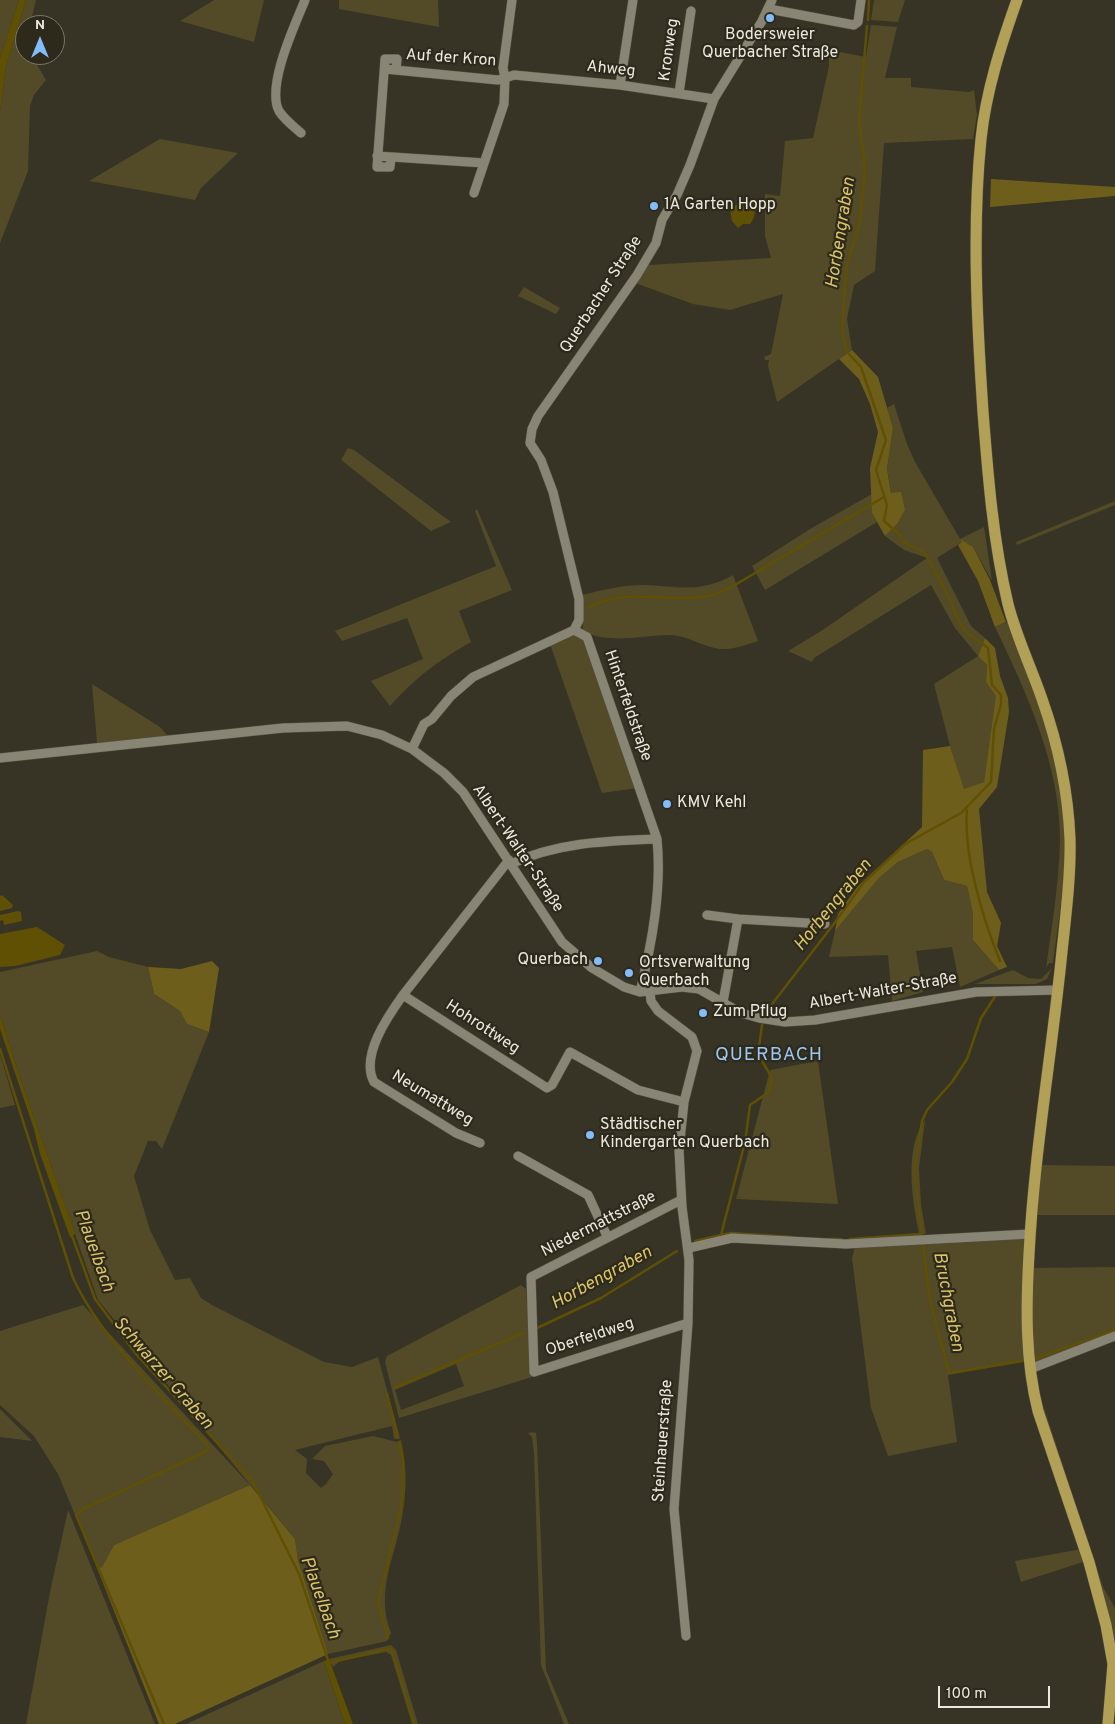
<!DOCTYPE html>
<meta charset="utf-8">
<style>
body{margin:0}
#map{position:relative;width:1115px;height:1724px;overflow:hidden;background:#373425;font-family:Overpass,sans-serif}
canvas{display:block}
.north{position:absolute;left:15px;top:15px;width:50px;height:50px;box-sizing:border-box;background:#2d2a1b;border:1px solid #79776a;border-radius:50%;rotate:0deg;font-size:14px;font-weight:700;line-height:20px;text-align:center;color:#eceae0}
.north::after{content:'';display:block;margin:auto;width:18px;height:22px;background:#82bcfa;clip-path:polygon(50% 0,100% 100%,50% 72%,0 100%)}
.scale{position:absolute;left:938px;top:1686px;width:112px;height:22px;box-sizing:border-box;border:2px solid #eceae0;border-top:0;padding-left:6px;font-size:15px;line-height:18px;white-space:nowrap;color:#eceae0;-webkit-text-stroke:4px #2d2a1b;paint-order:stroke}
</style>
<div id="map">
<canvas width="1115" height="1724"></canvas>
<div class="north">N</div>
<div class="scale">100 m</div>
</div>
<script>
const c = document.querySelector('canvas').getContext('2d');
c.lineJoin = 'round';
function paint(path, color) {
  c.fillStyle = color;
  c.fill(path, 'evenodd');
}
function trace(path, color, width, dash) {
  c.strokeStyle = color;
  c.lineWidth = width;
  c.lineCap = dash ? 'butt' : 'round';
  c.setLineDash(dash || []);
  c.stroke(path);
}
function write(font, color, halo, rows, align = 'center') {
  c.font = font + ' Overpass,sans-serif';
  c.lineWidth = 4.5;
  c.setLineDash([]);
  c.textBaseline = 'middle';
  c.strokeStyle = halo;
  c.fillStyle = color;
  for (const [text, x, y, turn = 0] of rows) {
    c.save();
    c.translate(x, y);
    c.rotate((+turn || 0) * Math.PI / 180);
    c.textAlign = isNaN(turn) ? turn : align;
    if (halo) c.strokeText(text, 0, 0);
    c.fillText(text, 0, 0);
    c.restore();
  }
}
paint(new Path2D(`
 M0,0H19L0,58Z
 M26,0H36L30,25H25V55H31L46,80L34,95L30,106L28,171L0,243V111L6,66Z
 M214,0H264L254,42L180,21Z
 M339,0H438L439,27L339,9Z
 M874,0H905L898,22L871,20Z
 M871,25L897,27L885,78H911V87L969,92L974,90L977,115L973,139L884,143L875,271L854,285L847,319L852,350L777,402L768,366L769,360H765L764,357L771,354L783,294L730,310L693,304L635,283L647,265L771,258L765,236V194L780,196L785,141L813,138L829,66V50L866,57Z
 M160,139L238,153L201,188L195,200L89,181Z
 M524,287L560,308L556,314L518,296Z
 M894,404L907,444L915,462L960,539L984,527L992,581L973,547L962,542L937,558L971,626L985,638L978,656L987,665L986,682L997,696L984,782L964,790L950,746L934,684L978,656L955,628L931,585L814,658L812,662L788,651L821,631L927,558L904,550L885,536L897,524L887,469L893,428L887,408Z
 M348,448L354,450L451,522L431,531L341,460Z
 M872,494V513L877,522L765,590L752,566L810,529Z
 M1115,501V505L1017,545L1016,542Z
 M477,509L512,590L459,611L471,642C438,661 416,677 390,706L371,681L423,659L407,618L342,641L335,631L496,566L475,511Z
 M733,575L758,641C745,645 733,650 720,649C703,647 688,636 671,635C643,635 610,645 583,631L582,595C602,590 622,585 643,585C679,586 699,594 733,575Z
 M1010,621C1037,693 1066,767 1065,845C1065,885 1058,924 1053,963H1049L1046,968C1052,926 1059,883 1060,840C1060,764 1027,694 995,627Z
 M570,636H579L586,642L637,788L602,793L550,644Z
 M92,684L160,727L168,736L97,743Z
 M927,849L932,852L944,880L967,886L973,914V940L999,970L960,987L952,947L916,951L923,992L892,1001L888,955L829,957L835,931L879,878L898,862Z
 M97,951L109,957L148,967L154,994L180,1011L187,1024L209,1032L162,1149L156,1141H148L134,1176L150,1230L175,1280L190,1278L201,1298L212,1305L324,1362L352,1367L378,1357L400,1438L394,1439L392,1426L295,1450L307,1459L306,1473L321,1488L326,1484L333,1474L324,1461L312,1459L325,1446L373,1436L397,1442L401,1440C407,1467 407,1490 402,1517C395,1559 375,1590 391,1633L387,1641L328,1654L298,1560L295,1539L98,1300L21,1080L0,1015V972Z
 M1052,968L1047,979L1036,984H975L1013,970L1028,978L1041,979Z
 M0,1054L15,1105L0,1108Z
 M818,1061L838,1204L736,1199L770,1070Z
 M925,1120L919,1168L921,1204L926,1234L919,1233C912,1200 904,1148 925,1120Z
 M1041,1165L1115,1166V1215H1036Z
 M1022,1238L1025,1241L1024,1362L948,1375L957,1442L888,1456L871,1408L852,1258L855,1247Z
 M1115,1267V1333L1044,1361H1036L1032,1356V1268Z
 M521,1285L526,1289L532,1377L399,1418L385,1362L387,1356ZM456,1364L464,1386L401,1410L395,1390Z
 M83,1305L250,1485L114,1545L102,1567L97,1568L58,1474L34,1436L0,1405V1331Z
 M1038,1390L1103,1587L1115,1608V1644L1043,1419Z
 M0,1409L32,1441L0,1437Z
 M532,1432L536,1433L537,1443L546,1670L569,1724H564L541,1665L534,1453L532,1437L528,1433Z
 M68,1510L73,1522L155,1724H26L50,1592Z
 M1082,1549L1086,1561L1021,1582L1015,1561Z
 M391,1645L396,1650L418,1724H412L391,1655L386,1652L340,1661L333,1667L329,1659Z
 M324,1661L345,1724H186Z`), '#534a28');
paint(new Path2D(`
 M991,179L1115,187V196L990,207Z
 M852,350L878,377L893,428L887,469L891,493L901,492L905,510L897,524L885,536L872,513L870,468L878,432L870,404L859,379L839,359Z
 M960,539L973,547L990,580L1006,622L995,627L978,581L958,545L962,542Z
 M985,638L995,648L1000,676L1008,698L1009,712L997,787L979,809L987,892L1001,923L997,946L1007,967L999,970L973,940V914L967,886L944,880L932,852L927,849L898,862L879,878L835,931L838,914L858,886L922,827L923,750L950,746L964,789L984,782L996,696L986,682L987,665L978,656Z
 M212,961L219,968L209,1032L187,1024L180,1011L154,994L148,967L181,969Z
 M250,1485L295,1539L298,1560L328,1654L175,1724H159L97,1568L102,1567L114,1545Z`), '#6e5e1b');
paint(new Path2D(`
 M19,0H26L6,66L0,111V58Z
 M752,203C757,211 755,217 750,224H743L738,228L732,221L730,210L737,204Z
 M2,895L13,905L12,908L0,911V896Z
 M18,911L21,912L22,921L4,925L3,920L0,921V915Z
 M37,927L65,945L60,955L15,966L0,967V934Z
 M0,1015L21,1080L75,1234L70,1237L40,1154L34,1129L0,1029Z
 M329,1659L353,1724H345L324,1661Z`), '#5f5004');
trace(new Path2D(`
 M868,20L869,0
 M587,608C629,586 663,604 706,596C713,595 721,592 728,589L884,497
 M967,810C963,854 983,919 1000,961
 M769,1008L833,925L864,882L905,844L961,813L991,782L994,729L1001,704V695L992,685L988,648L967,633L959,622L949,597L925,553L903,542L900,535L884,521L887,505L876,470L886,440L861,367L847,352L842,331L846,269L860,221L865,168L859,121L867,26
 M0,1049L73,1278C103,1342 161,1394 209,1447L207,1451L83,1509L76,1515L164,1724
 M71,1233L95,1299L136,1354L253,1482L299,1574L328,1660
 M721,1235L731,1233L792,1237
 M827,1239H841
 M850,1239L922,1234L914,1172L922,1121L927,1110L952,1082L967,1059L981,1018L996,995
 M695,1241L721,1235L745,1142L750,1105L769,1092L772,1078L758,1054L762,1025
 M923,1246L930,1300L949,1373L1026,1360
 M537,1328L601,1298L677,1251
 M1034,1359L1115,1330
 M396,1387L523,1333
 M387,1394L398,1438
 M388,1638L378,1602L401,1508L403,1461L399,1442
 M329,1663L391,1648L414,1724`), '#5f5004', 2.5);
const minor = new Path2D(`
 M512,0L503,68L505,78L514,75L620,85L714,99
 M769,9L854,25L858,22L861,0
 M385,69L498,80L505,78L504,104L474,193
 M620,85L633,0
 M679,93L691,11
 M301,133C294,127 284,119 279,111C266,86 295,25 305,0
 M377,156L484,163
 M391,157L390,167H377L385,59H397L396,70
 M574,630L587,637L657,839C662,889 652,943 640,992
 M412,749L424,724L432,719L451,696L473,677L574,630L579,620V599L553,492L541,460L530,443L532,429L538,416L637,275L656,243L662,220L677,195L690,165L714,99L762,21L772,0
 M0,758L283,728L347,726L382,735L412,749L444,773L463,792L562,942L592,968L624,987L640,992L682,987L699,989L741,1013L759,1018L785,1022L815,1020L976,992L1058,990
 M509,860L403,995L547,1088L552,1085L570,1052L638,1090L684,1102
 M511,864C557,842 607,841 657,839
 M707,915L738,919
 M650,992L651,1001L658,1011L692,1037L697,1051L684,1102L679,1150L682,1207L689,1260L688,1323L674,1509L686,1636
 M403,995C388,1016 360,1056 374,1082L456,1133L480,1143
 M723,1002L738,919L825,924
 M518,1156L588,1195L607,1236
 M681,1200L531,1277L534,1372L688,1323
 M689,1248L732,1238L846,1244L1030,1234
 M1030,1369L1115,1336`);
const major = new Path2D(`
 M1017,0C1001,45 986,91 981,139C972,227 977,323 983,412C988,476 993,541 1008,604C1016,636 1031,667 1042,699C1058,744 1068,791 1070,839C1071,879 1065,921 1061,961C1051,1058 1034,1156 1029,1254C1026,1307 1025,1359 1038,1411L1089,1562L1106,1625L1113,1664L1108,1724`);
trace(minor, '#545144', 10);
trace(major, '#545144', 12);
trace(minor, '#898574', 9);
trace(major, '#b2a056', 11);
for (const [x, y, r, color] of [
 [770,18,5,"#82bcfa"],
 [654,206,5,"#82bcfa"],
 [667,804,5,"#82bcfa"],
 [598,961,5,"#82bcfa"],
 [629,973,5,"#82bcfa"],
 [703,1013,5,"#82bcfa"],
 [590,1135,5,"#82bcfa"]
]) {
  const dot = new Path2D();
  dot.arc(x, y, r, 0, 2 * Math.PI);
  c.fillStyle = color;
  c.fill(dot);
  trace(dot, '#2d2a1b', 2);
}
write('16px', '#eceae0', '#2d2a1b', [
 ["Bodersweier",770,36,"center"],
 ["Querbacher Straße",770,54,"center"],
 ["1A Garten Hopp",664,206],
 ["KMV Kehl",677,804],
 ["Querbach",588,961,"right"],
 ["Ortsverwaltung",639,964],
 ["Querbach",639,982],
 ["Zum Pflug",713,1013],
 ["Städtischer",600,1126],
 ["Kindergarten Querbach",600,1144]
], 'left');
write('16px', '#eceae0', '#2d2a1b', [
 ["Kronweg",670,50,-82],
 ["Auf der Kron",451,59,4],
 ["Ahweg",611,70,6],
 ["Querbacher Straße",602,295,-57],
 ["Hinterfeldstraße",627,706,71],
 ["Albert-Walter-Straße",517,849,56],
 ["Albert-Walter-Straße",883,992,-10],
 ["Hohrottweg",482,1028,33],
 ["Neumattweg",432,1099,31],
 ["Niedermattstraße",599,1225,-27],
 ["Oberfeldweg",590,1338,-18],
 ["Steinhauerstraße",664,1441,-86]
]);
write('italic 18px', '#dcc467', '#2d2a1b', [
 ["Horbengraben",842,233,-81],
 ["Horbengraben",834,906,-51],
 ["Plauelbach",93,1251,70],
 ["Horbengraben",602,1279,-29],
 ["Bruchgraben",947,1302,79],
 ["Schwarzer Graben",162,1374,49],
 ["Plauelbach",319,1598,70]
]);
c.letterSpacing = '1px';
write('19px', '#9dc8f6', '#2d2a1b', [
 ["QUERBACH",769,1056]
]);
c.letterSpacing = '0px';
</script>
